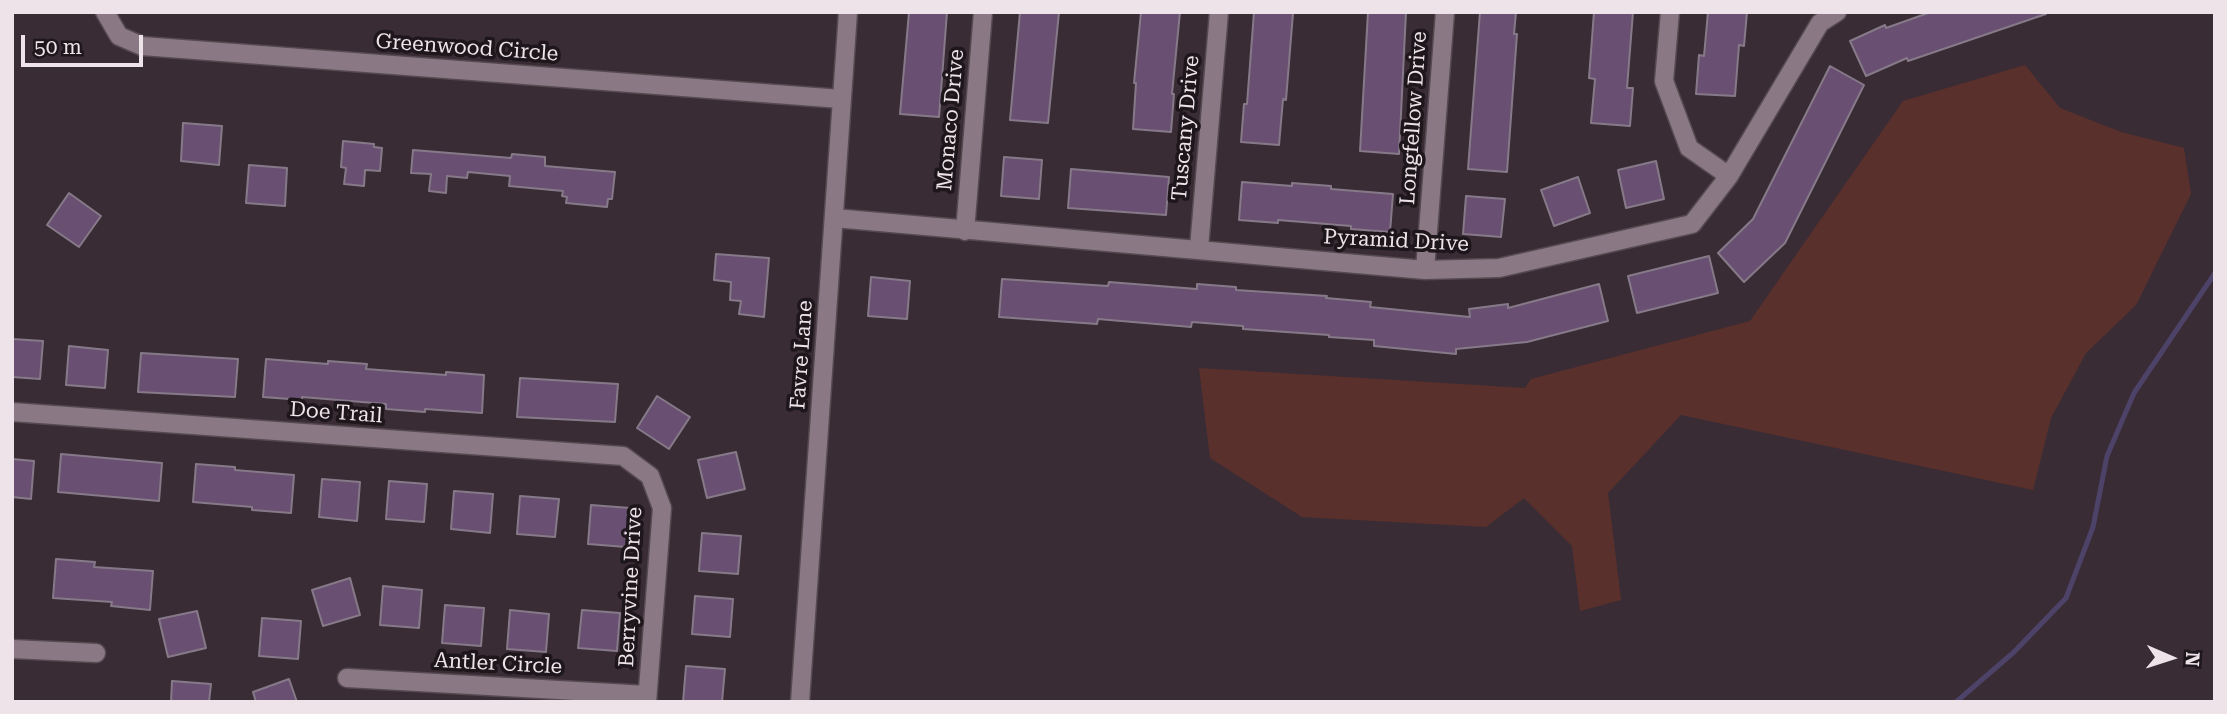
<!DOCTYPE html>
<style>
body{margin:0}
#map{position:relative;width:2227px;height:714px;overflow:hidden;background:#3a2c35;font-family:"Roboto Serif",serif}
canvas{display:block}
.frame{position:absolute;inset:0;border:14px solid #ede3e9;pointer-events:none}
.north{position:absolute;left:2136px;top:623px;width:70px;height:70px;-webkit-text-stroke:5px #1d161b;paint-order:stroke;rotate:93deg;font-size:19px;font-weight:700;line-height:28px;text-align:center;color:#ede3e9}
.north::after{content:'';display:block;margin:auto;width:24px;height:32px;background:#ede3e9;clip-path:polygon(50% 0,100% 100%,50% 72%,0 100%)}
.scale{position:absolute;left:21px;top:35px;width:122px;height:32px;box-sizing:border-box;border:4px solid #ede3e9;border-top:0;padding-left:9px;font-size:21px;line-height:24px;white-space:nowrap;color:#ede3e9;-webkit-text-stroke:5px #1d161b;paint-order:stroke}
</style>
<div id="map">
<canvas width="2227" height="714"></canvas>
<div class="frame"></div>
<div class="north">N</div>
<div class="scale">50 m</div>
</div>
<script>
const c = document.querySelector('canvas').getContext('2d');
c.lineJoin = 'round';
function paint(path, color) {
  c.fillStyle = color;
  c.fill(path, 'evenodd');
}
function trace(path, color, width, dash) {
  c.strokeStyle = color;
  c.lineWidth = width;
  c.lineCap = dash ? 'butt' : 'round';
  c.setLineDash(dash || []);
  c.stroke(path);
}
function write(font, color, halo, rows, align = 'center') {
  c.font = font + ' "Roboto Serif",serif';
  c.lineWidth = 7;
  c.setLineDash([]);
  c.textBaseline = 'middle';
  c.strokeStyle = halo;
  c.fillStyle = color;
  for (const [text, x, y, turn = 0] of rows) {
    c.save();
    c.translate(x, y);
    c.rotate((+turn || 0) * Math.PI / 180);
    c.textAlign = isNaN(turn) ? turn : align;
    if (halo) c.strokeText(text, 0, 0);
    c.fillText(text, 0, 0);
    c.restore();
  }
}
paint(new Path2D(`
 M2025,65L2060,108L2121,132L2184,148L2191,194L2136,305L2086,353L2051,418L2033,490L1681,415L1608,493L1621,600L1580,611L1572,546L1524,498L1486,527L1302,517L1210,458L1199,368L1525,388L1531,379L1750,321L1903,101Z`), '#5a302c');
trace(new Path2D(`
 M1956,702L2014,652L2066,598L2093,527L2107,456L2134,393L2215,273`), '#4d4369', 5);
const building = new Path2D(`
 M909,12H947L939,117L900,114Z
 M1020,12H1059L1048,123L1010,120Z
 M1141,12H1180L1172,94H1174L1171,132L1133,129L1136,83H1134Z
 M1254,12L1293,13L1286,100L1283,99L1279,145L1241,142L1244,104H1247Z
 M1368,12H1406L1399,154L1360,151Z
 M1480,12H1516L1514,34H1517L1507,172L1468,169Z
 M1594,12H1633L1627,88H1633L1630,126L1591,123L1595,79L1589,78Z
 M1708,12H1747L1744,46L1739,45L1735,96L1696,94L1699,55L1704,56Z
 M1931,12H2046V14L1908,61L1907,58L1866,76L1850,41L1885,25L1886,28Z
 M1830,66L1864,85L1785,243L1744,282L1718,253L1753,219Z
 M183,123L222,126L219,165L181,161Z
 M343,141L374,144V147L382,148L380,171L365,170L364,186L344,184L346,168L341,167Z
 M413,150L511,158L512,154L545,157V166L615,172L612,199H608L607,207L566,203L567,197L562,196L563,191L509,186L510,176L468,172L467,178L447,176L446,193L429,191L431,174L411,173Z
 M1004,157L1042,160L1039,199L1001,196Z
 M1656,161L1664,199L1626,208L1618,170Z
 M249,165L287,168L285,206L246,203Z
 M1071,169L1169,177L1166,215L1068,208Z
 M1578,177L1590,213L1554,226L1541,190Z
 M1242,182L1292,186V183L1331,186V189L1393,194L1390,232L1351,229V226L1278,220V223L1239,220Z
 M69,193L101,216L79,247L47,225Z
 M1466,196L1505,199L1501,237L1463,234Z
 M716,254L769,258L764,317L739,314L741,301L730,300L731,282L714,280Z
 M1709,256L1718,293L1637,313L1628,276Z
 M871,277L910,281L907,319L868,316Z
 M1002,279L1108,286L1109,282L1197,289V284L1236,287V290L1327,296L1326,298L1371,302L1370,307L1470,317L1469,309L1508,304V308L1599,284L1608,321L1527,342L1456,349V354L1374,346V340L1329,337V335L1243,329V326L1192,322L1191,327L1098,319L1097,324L999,317Z
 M12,339L43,341L40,379L12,377Z
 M69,346L108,350L105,388L66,385Z
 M141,353L238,359L235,397L138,392Z
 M266,359L328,364V361L367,364L366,369L446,375V372L484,375L482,413L425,409V412L386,409V404L302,397V400L263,397Z
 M520,378L618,384L615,422L517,417Z
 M657,396L690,417L669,449L637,428Z
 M736,452L745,489L707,498L698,460Z
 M61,454L162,463L159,501L58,492Z
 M12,459L34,461L31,499L12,497Z
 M196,464L235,467V470L294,475L291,513L252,510V507L193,502Z
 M322,479L360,482L357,521L319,517Z
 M389,481L427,484L424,522L386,519Z
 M454,491L493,494L490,533L451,529Z
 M520,496L559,499L555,537L517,534Z
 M591,505L630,508L626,547L588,544Z
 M702,533L741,536L738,574L699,571Z
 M56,559L95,562L94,567L153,571L150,610L111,606L112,602L53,598Z
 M350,578L360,615L323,626L312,590Z
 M383,586L422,590L419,628L380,625Z
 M695,596L733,599L730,637L692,634Z
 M445,605L484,608L481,646L442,643Z
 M510,610L549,614L546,652L507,649Z
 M582,610L620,613L617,651L578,648Z
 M197,611L206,648L168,657L159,619Z
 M262,618L301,621L298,659L259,656Z
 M686,666L725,669L722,702H683Z
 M289,679L297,702H256L253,692Z
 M172,681L211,684L209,702H171Z`);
paint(building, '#694f71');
trace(building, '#867a89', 2);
const minor = new Path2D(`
 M105,12L119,36L142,46L841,99
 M1670,12L1664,81L1689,148L1729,176
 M834,218L1425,270L1499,268L1692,224L1729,176L1820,23L1837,12
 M965,231L983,12
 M1199,248L1219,12
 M1425,270L1445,12
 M12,412L623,456L650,476L662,508L647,702
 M12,649L96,653
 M347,678L647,695`);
const tertiary = new Path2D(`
 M800,702L848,12`);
trace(minor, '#564a51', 21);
trace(tertiary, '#564a51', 21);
trace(minor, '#8a7984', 18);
trace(tertiary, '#8a7984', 18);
write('21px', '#ede3e9', '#1d161b', [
 ["Greenwood Circle",467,48,4],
 ["Longfellow Drive",1414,118,-86],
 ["Monaco Drive",951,120,-85],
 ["Tuscany Drive",1186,128,-85],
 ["Pyramid Drive",1396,241,3],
 ["Favre Lane",802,355,-86],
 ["Doe Trail",336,413,4],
 ["Berryvine Drive",631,587,-87],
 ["Antler Circle",498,664,3]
]);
</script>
